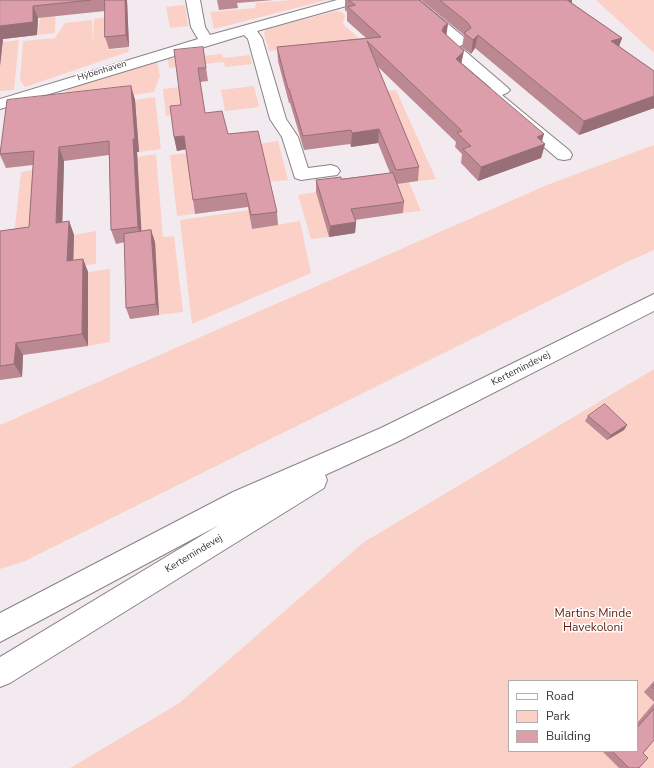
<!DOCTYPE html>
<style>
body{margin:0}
#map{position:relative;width:654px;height:768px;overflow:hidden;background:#f2eaef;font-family:"Nunito Sans",sans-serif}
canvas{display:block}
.legend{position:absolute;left:508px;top:680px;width:130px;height:72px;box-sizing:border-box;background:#fff;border:1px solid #afaeaf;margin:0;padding:5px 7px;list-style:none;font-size:12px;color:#373436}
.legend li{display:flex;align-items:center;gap:8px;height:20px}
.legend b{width:20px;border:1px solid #afaeaf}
</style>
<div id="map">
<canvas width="654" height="768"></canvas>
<ul class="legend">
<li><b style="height:5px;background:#fff"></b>Road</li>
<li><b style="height:11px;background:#fbd1c7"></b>Park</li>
<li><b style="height:11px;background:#db9eaa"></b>Building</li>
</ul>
</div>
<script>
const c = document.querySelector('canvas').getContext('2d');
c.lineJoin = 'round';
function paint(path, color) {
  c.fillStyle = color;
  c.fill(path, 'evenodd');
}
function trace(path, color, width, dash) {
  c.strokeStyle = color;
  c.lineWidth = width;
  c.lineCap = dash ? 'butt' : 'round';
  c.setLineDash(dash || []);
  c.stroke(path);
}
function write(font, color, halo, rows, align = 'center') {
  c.font = font + ' "Nunito Sans",sans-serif';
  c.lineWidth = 3;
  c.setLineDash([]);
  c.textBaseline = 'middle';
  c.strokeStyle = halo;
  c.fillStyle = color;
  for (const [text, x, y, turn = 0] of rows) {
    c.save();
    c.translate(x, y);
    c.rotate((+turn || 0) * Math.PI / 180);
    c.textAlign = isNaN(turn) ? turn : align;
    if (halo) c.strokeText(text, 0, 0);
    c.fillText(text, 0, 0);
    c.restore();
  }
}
paint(new Path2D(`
 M42,0H56L55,33L38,35Z
 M292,0H327L214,29L210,12L255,8L256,3Z
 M596,0H654V53Z
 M185,5L188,26L170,28L166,7Z
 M336,11L341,12L345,15L343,24L362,41L269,51L264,34L266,29Z
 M108,17L109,49L106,50L129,48L128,52L25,87L20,80L23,41L55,38L65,23L92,20L93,44L94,19Z
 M19,40L14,90L0,91V66L3,42Z
 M222,54L223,58L250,55L252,64L225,67L224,62L169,68L168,59Z
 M157,61L160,76L154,92L85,102L60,96L70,88Z
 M379,70L387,91L396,90L436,179L418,181L381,92L364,72Z
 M254,86L259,107L225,111L221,90Z
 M179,87L183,114L166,116L163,89Z
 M155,97L161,149L139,152L135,100Z
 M278,141L288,180L268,182L259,144Z
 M654,145V250L631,260L25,561L0,569V425L547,185Z
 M187,153L195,214L177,216L170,155Z
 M156,154L163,237L174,236L183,312L159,315L155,239L142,240L137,157Z
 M39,169L36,233L14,236L21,172Z
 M409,182L421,211L403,213L392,184Z
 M316,192L329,237L311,239L298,195Z
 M249,210L252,229L300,221L311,273L192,324L180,220Z
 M96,231V264L73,267L74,235Z
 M110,269V342L88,346V272Z
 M654,369V768H70L178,704L364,542ZM509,681H637V751H509Z`), '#fbd1c7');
const street = new Path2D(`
 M186,0H200L205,27L210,35L337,0H359L357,3L257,31L262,38L286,119L298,137L308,168L331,165L337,167L340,171L337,175L301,180L295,178L282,137L270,119L248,39L244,35L0,109V99L198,39L191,27Z
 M404,0H419L465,38L467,41L465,44L459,46L507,87L510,90L507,93L502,95L570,151L572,155L570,159L564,160L558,159L485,96L482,93L485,90L491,88L443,47L441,44L443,41L449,39Z`);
const secondary = new Path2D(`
 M654,294V311L397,442L325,475L327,480L324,488L10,683L0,687V657L219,525L0,642V613L233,492L381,428Z`);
trace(street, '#898286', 2);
trace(secondary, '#898286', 2);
paint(street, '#fff');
paint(secondary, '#fff');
paint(new Path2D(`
 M0,0H127L129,47L109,49L105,37V11L38,18L37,35L3,39L0,66Z
 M217,0H274L237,3L238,8L219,10Z
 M345,0H419L446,35L462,64L545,144L541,158L478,181L461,163L462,154L455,147L456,142L377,66L419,167L418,181L397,184L404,202L403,213L355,220L356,222L355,233L329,237L316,192V180L341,179L390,173L378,143L351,147L350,144L304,150L290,103H289L278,61L277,47L366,38L347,21V12L345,10Z
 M421,0H572V3L622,38L619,46L654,71V108L579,135L475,48L471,54L462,47L464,35Z
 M203,47L208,81L200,82L205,113L228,134L277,212L278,225L252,229L248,207L195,214L193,200L186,149L177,151L174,137L181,105Z
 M131,86L135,100L139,152H137L141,232L151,230L155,242L159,315L130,319L126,308L125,242L116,244L111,230L109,155L64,161L62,222L69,221L74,235L73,260L83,259L88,272V346L23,355L22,377L0,380V231L29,227L33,165L6,168L0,155V152Z
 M588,416L627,425L624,430L607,440L585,421Z
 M654,681V702L644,692Z
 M654,703V740L643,753L639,768H619L602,751H637V723Z`), '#bc8892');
paint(new Path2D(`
 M125,0H127L129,47L126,35Z
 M563,0H572L570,8Z
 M33,6L38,18L37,35L3,39L0,66V26Z
 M448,24L446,38L442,31L444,26Z
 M478,35L475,48L471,54L473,40Z
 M622,38L617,52L611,41Z
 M464,51L461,65L456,59Z
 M131,86L135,100L139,152H137L142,240L138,227L133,139Z
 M654,96V108L579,135L584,121Z
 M379,129L378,143L351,147L352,133Z
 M544,134L541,145L545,144L541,158L478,181L481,167L537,137Z
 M184,136L187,149L177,151L174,137Z
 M59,147L64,161L62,236L56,223Z
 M69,221L74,235L73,274L67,261Z
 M356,222L355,233L329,237L330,226Z
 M151,230L155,242L159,315L156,304Z
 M83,259L88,272V346L82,334Z
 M16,343L23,355L22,377L14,364Z
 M627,425L624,430L607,440L611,435Z`), '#996f77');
const building = new Path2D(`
 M0,0H91L33,6V22L0,26Z
 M105,0H125L126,35L105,37Z
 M349,0H419L448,24L444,26L442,31L464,51L456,59L544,134L537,137L545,144L481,167L463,149L471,146L457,133L462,131L367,41L419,167L396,170L379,129L352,133L351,130L303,136L289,89H288L277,47L381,37L348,7L355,5Z
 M440,0H567L622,38L611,41L654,71V96L584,121L478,35L473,40L464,33L471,28L468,23Z
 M203,47L206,68H198L205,113L222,111L228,134L258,131L277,212L251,215L246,193L193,200L184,136L174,137L170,106L181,105L174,50Z
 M131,86L135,139H133L138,227L111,230L109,141L59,147L56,223L69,221L67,261L83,259L82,334L16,343L14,364L0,366V231L29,227L34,151L0,154L7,100Z
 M393,173L404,202L351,209L356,222L330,226L316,180L341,177V179Z
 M151,230L156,304L126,308L124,234Z
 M605,404L627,425L611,435L588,416Z
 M654,685V689L652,687Z
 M654,709V740L643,753L648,758L639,768H629L612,751H637V728Z`);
paint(building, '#db9eaa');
trace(building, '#996f77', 1);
write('9px', '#373436', '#fff', [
 ["Hybenhaven",102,71,-17]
]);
write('10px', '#373436', '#fff', [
 ["Kertemindevej",521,369,-27],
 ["Kertemindevej",194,554,-31]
]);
write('12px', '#611b0d', '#fff', [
 ["Martins Minde",593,614],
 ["Havekoloni",593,628]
]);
</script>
